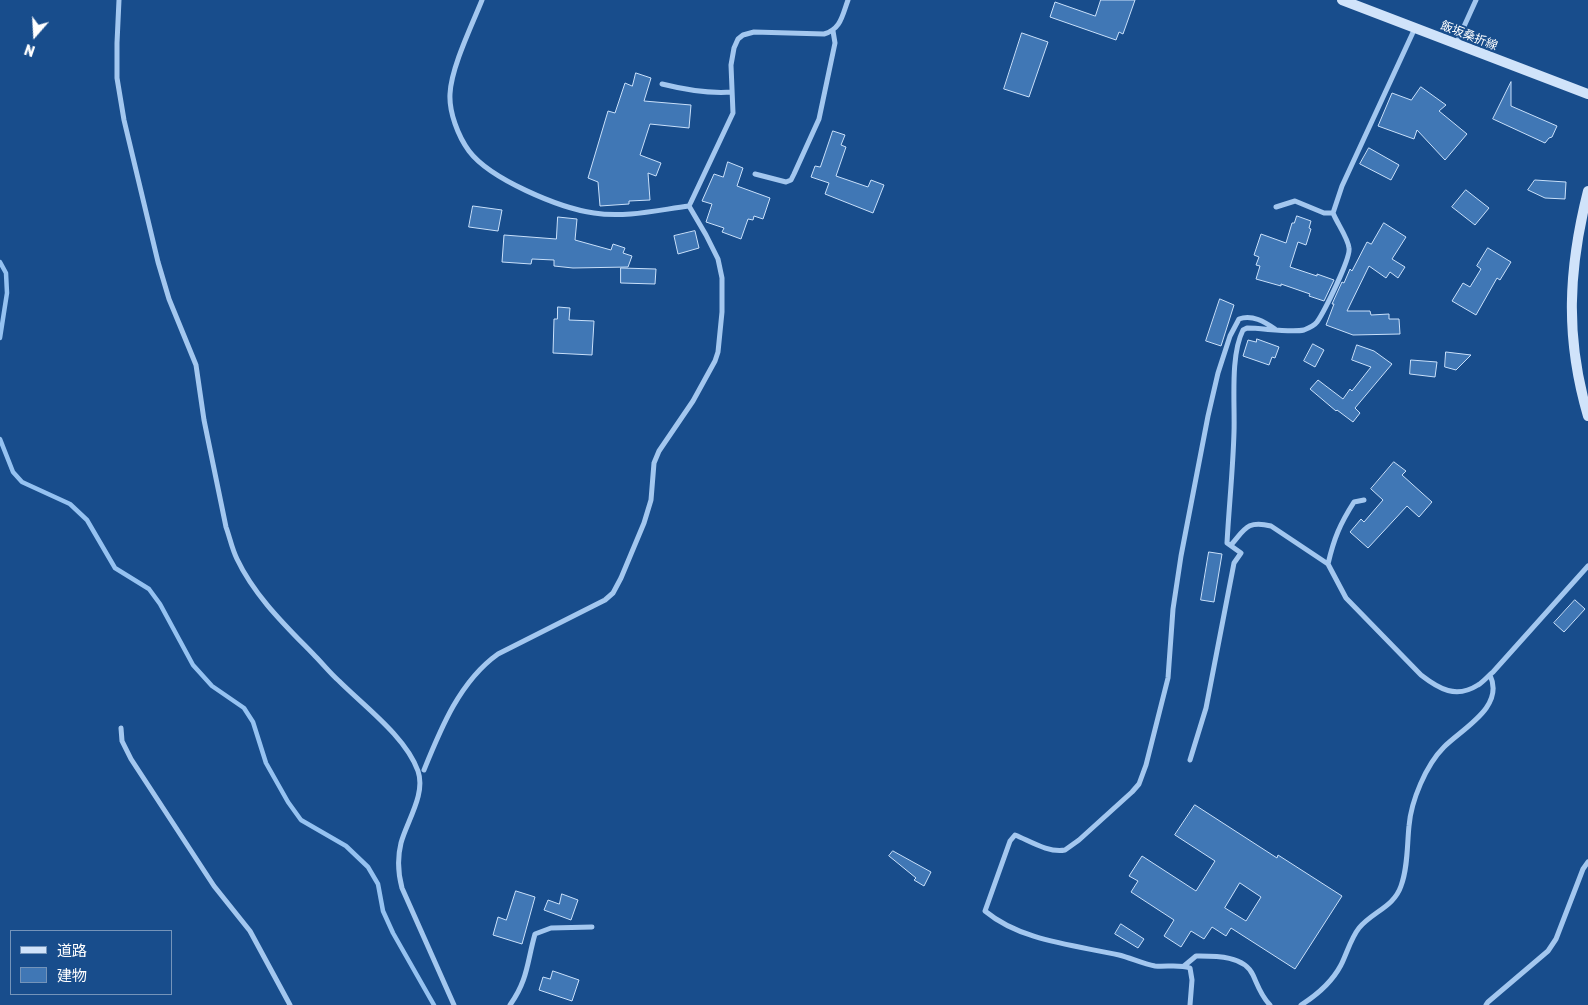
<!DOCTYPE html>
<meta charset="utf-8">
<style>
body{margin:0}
#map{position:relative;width:1588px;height:1005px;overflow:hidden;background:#184d8c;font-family:Rubik,"Noto Sans JP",sans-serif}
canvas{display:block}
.legend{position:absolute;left:10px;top:930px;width:162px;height:65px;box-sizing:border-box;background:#184d8c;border:1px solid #7494ba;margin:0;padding:6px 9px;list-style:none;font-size:15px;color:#fff}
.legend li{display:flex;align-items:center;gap:10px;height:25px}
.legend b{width:25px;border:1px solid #7494ba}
.north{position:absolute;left:10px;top:10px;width:50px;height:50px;-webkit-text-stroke:4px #184d8c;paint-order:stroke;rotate:199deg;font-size:14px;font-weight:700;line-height:20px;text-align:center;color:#fff}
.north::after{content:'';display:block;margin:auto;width:18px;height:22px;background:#fff;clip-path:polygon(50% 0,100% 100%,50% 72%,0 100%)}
</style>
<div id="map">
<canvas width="1588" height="1005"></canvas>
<ul class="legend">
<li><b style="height:6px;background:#d0e3fa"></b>道路</li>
<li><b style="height:14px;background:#4077b5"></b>建物</li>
</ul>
<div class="north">N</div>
</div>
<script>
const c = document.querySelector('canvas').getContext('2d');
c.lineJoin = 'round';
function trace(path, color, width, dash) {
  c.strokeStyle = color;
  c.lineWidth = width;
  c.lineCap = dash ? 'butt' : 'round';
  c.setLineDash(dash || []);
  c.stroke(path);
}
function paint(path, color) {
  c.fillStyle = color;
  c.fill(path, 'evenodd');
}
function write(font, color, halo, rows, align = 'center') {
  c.font = font + ' Rubik,"Noto Sans JP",sans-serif';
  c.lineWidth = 4;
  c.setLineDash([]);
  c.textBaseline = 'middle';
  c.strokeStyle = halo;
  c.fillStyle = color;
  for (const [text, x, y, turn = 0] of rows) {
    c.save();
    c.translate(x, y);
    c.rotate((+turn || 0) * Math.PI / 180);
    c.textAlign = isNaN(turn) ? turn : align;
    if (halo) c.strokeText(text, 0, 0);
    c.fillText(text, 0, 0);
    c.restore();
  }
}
trace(new Path2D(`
 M0,262L6,273L7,293L0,338
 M0,439L13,472L22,482L70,504L87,520L115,568L149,589L160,604L193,665L212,686L244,708L253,722L266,763L288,802L301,820L346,846L368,867L378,884L383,911L393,933L434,1005`), '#95c2f1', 4.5);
const building = new Path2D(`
 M1101,0H1135L1123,34L1119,32L1116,40L1050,17L1055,2L1095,16Z
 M1022,33L1048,42L1029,97L1004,89Z
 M636,73L651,78L644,101L691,105L689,128L650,124L640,155L661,163L656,176L648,173L650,200L629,201V204L600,206L598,182L588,178L608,111L615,113L625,83L632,86Z
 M1511,82V106L1557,126L1552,137L1549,138L1545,143L1493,119Z
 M1421,87L1446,105L1439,111L1467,134L1445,160L1417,130L1414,139L1378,126L1392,93L1411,100Z
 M833,131L845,135L841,145L846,147L836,176L868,187L871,180L884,185L873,213L825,194L829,183L811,177L815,166L820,167Z
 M1369,148L1399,165L1391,180L1360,164Z
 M728,162L743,168L737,186L770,198L763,219L754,216L753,220L748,219L741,239L722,232L724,228L706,222L712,204L702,201L714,174L723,177Z
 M1535,180L1566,182L1565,199L1545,198L1528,190Z
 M1466,190L1489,208L1475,225L1452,207Z
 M473,206L502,210L498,231L469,227Z
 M1297,216L1311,221L1309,228L1311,229L1306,245L1298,242L1290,267L1317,276V274L1334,280L1324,301L1309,296L1310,294L1281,284V286L1256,279L1260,266L1256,265L1259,257L1254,255L1261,234L1286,243L1292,223H1294Z
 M558,217L577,219L575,240L611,250L613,244L625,248L623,253L632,256L628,267L573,268L554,266V260L532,259L531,264L502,262L504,235L556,239Z
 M1384,223L1406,237L1392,259L1405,267L1398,278L1390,272L1386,278L1369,266L1347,311H1370L1371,315L1389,314V319H1399L1400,334L1353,335L1326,325L1334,304H1332L1342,282L1344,283L1350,269L1352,271L1367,242L1371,244Z
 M695,231L699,248L678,254L674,236Z
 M1488,248L1511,262L1500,280L1497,278L1476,315L1452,301L1463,283L1470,287L1481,269L1477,266Z
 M621,268L656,269L655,284L621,283Z
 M1220,299L1234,305L1221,346L1206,341Z
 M558,307L570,308L569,320L594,321L592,355L553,353L554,319H557Z
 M1257,339L1279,347L1275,358L1272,357L1269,365L1243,356L1248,340L1256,342Z
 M1313,344L1324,350L1315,367L1304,361Z
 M1357,345L1374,351L1392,364L1355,408L1360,413L1353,422L1337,410L1336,411L1310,389L1318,380L1343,399L1350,389L1352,391L1371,367L1352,360Z
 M1446,352L1471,355L1456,370L1445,367Z
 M1411,360L1437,362L1435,377L1410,374Z
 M1394,462L1406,471L1402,475L1432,502L1419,517L1407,506L1368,548L1350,532L1361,519L1364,522L1383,500L1371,489Z
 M1209,552L1222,554L1214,602L1201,600Z
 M1575,600L1585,609L1564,632L1554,623Z
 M1195,805L1277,858L1278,855L1342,896L1295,969L1231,928L1226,936L1212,927L1204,939L1191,931L1181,947L1164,936L1174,920L1131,892L1138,881L1129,876L1142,856L1196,891L1215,861L1175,835ZM1240,883L1261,897L1246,921L1225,908Z
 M893,851L931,872L924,886L914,880L916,878L889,856Z
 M516,891L535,897L522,944L493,935L498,917L506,920Z
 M562,894L578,900L571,920L544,910L548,900L559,904Z
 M1121,924L1144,939L1138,948L1115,934Z
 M553,971L579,980L572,1001L539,990L543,977L550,979Z`);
paint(building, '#4077b5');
trace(building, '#c9e0fa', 1);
trace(new Path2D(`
 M119,0L117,43V78L124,120L158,262L169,299L196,365L204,420L226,527C230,538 232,549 237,559C255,597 287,627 315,656C323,664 330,673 339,681C364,706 406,737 418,771C426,794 407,821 401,843C397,859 398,873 402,888L454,1005
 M482,0C472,25 451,68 450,94C449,112 458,136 469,151C490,179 559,208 594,213C625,218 658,210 689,206L691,202L733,113L731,65L734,48L738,39L743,35L754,32L824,34C841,29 842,16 848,0
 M1456,44L1476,0
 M662,84C686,90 708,94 732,92
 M755,174L786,182L791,180L794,174L819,119L835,43L833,31
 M1276,207L1295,201L1324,213H1333
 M1231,545C1245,529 1247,520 1271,526L1328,564L1346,598L1421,675C1439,689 1456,699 1478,685C1483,682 1488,676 1493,672L1588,566
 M1328,564C1334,538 1340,524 1354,502L1364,500
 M121,728L122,741L131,759L214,886L250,931L290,1005
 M1190,760L1206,708L1234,563L1241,553L1227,543C1229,506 1233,469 1234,432C1235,402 1230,356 1243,330L1247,328C1263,328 1290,333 1304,330C1309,328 1314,326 1317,322C1324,312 1351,258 1349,248C1348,238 1337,223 1333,213L1342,186L1415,28
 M424,770C441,728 460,681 498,654L605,600L613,593L621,578L644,523L651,500L654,463L659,451L693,401L715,361L718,352L722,312V278L718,259L706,235L689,206
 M1184,966L1196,956C1214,956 1244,955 1253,975C1258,986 1261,996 1270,1005
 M510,1005C528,980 527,962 535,934L551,928L592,927
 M1190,1005L1192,980L1190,968C1179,964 1167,967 1155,966C1143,964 1131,958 1119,955C1074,945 1021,941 985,911L1010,841L1015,835C1030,841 1048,853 1065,850L1079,840L1132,792L1139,784L1146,765L1168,678L1173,609L1181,556L1208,416L1218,373L1230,336L1239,319C1252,314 1265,322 1275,329
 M1301,1005C1317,995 1332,982 1341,965C1347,953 1351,938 1359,928C1372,912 1394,907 1401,886C1408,867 1407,845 1409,826C1411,801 1426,765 1444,747C1463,728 1505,707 1490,675
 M1486,1005L1488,1002L1548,951L1556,939L1583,869L1588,862`), '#a3c7ef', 5);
trace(new Path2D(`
 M1342,0L1588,94
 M1588,191C1568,270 1565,338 1588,416`), '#d0e3fa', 10);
write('12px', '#fff', '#184d8c', [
 ["飯坂桑折線",1469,36,21]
]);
</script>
